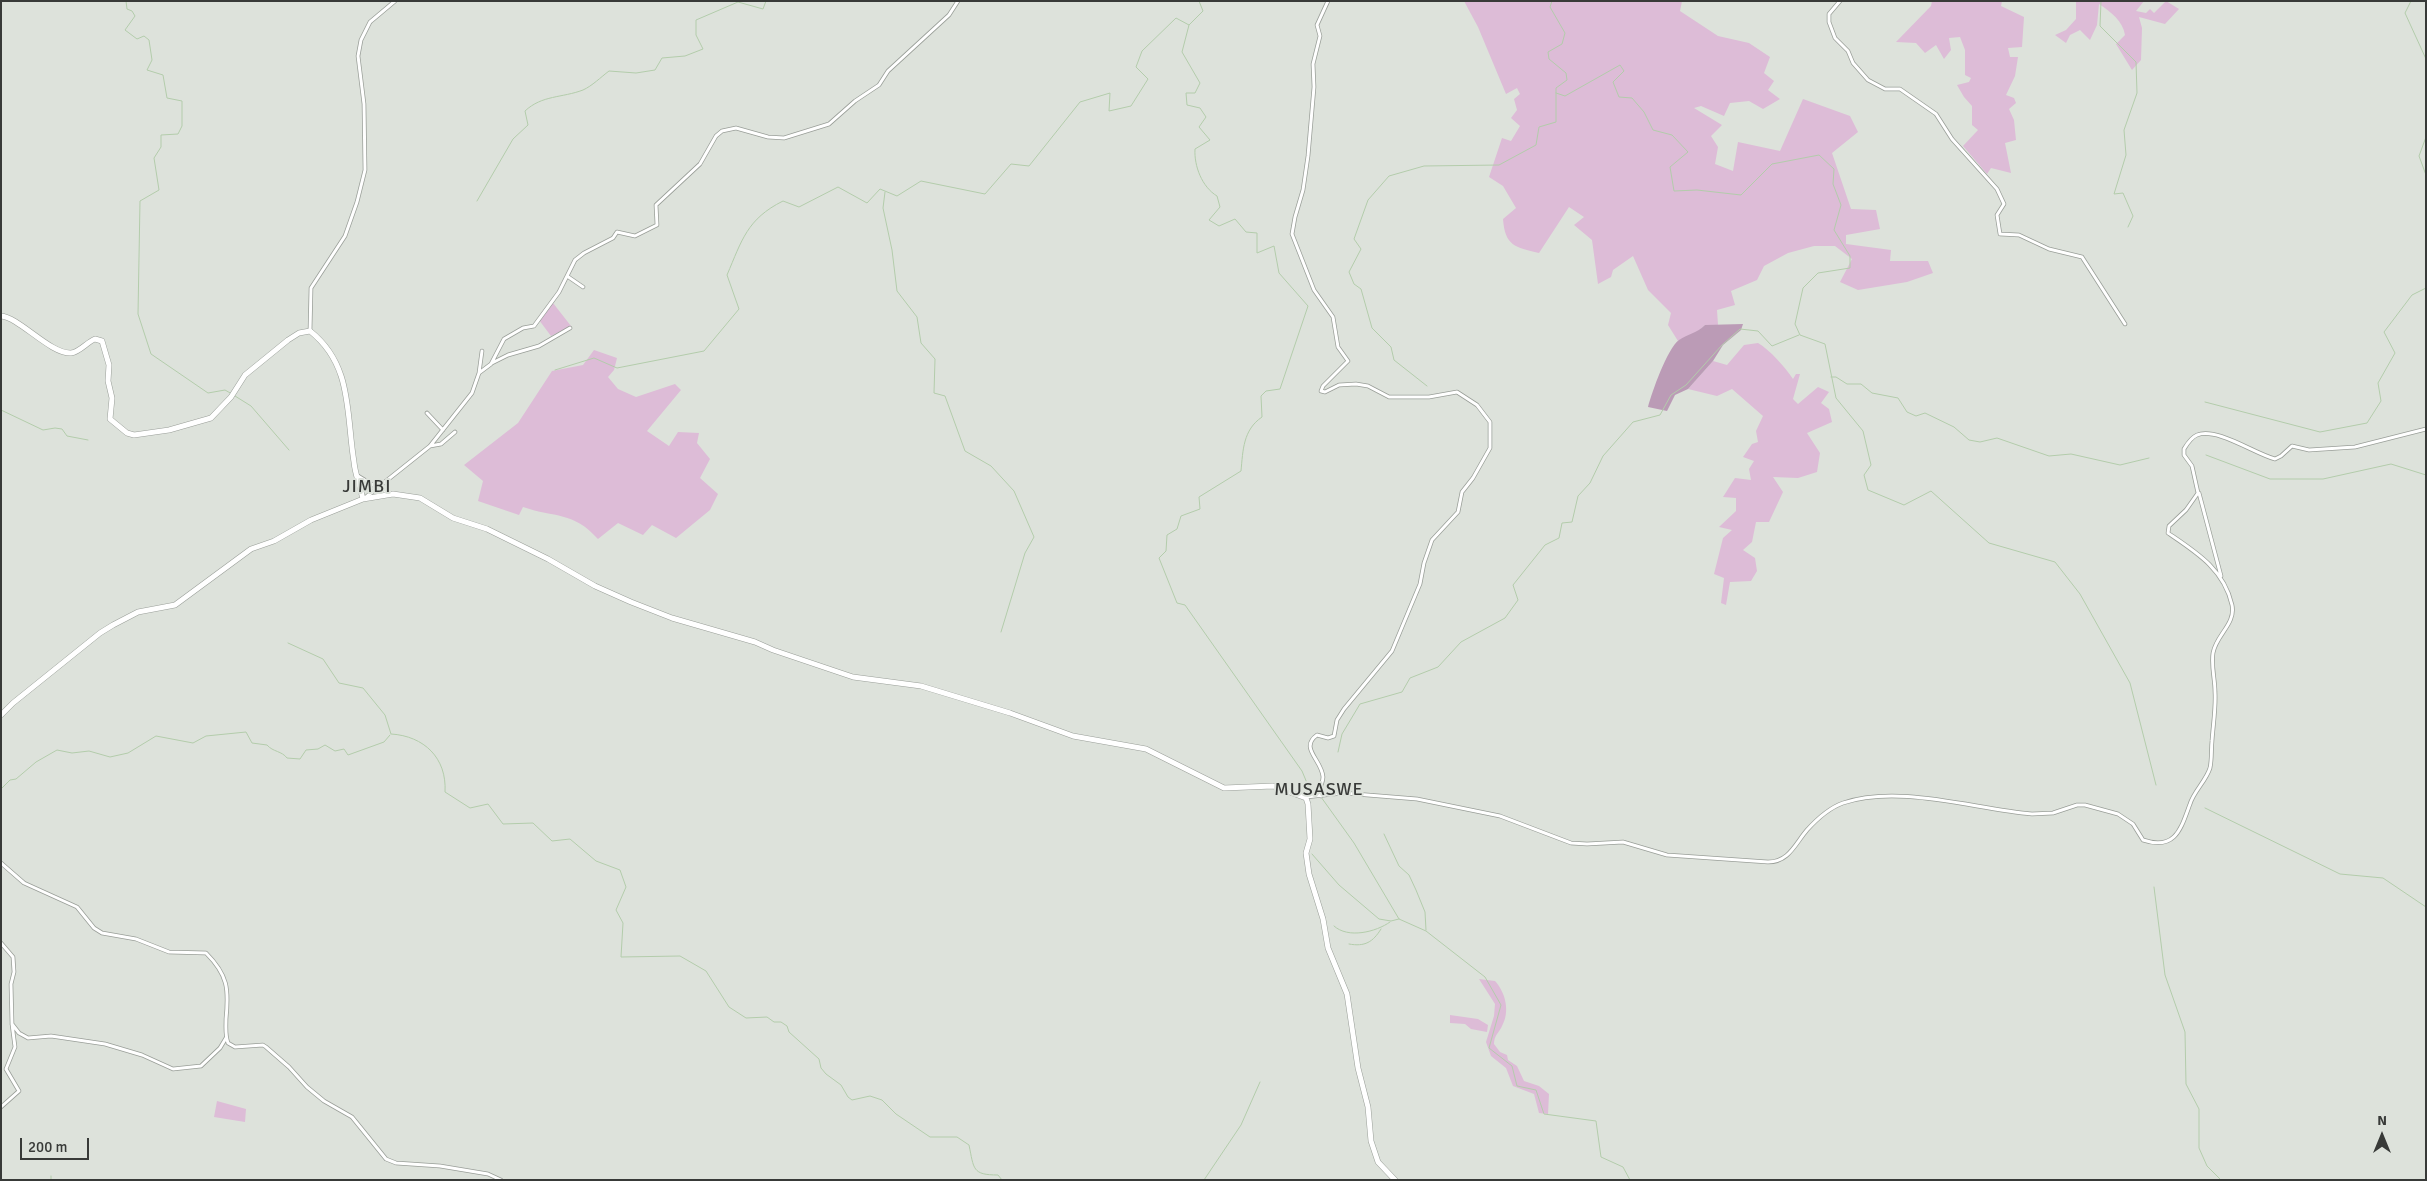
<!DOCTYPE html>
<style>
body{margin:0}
#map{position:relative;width:2427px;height:1181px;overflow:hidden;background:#dde2db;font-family:Signika,sans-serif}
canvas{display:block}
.frame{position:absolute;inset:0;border:2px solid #383a38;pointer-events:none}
.north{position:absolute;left:2357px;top:1111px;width:50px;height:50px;-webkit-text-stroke:4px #dde2db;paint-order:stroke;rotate:0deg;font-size:14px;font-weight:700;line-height:20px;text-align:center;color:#383a38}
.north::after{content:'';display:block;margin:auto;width:18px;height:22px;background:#383a38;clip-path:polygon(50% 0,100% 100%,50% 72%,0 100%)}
.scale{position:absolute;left:20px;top:1138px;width:69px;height:22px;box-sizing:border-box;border:2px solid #383a38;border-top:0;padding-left:6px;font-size:15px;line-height:18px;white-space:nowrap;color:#383a38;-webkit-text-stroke:4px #dde2db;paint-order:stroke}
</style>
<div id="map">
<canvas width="2427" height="1181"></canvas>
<div class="frame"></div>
<div class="north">N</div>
<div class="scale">200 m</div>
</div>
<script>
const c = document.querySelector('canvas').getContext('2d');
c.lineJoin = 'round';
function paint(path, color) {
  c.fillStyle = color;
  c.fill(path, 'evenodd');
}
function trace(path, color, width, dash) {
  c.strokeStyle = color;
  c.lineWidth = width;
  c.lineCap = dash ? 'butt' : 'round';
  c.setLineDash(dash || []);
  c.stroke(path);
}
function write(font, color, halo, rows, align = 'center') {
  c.font = font + ' Signika,sans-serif';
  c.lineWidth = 4;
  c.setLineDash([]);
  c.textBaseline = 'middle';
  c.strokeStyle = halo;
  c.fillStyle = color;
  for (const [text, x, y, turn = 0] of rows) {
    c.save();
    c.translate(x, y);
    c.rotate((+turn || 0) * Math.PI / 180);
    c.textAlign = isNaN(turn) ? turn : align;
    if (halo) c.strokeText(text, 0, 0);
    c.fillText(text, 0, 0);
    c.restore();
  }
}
paint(new Path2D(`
 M1464,1H1682L1680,11L1718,36L1749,43L1770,57L1764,73L1774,81L1768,90L1780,99L1763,109L1749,101L1730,103L1724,116L1701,106L1694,108L1722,125L1711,136L1718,147L1715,164L1733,171L1738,142L1780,151L1803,99L1850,116L1858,132L1832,153L1851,209L1876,210L1880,229L1846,235V244L1891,250L1890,261H1928L1933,273L1907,282L1858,290L1840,282L1852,259L1835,246H1814L1788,253L1764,266L1757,280L1731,291L1735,305L1717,310L1718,325H1705L1698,332L1678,341L1668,325L1671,313L1648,290L1633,256L1613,270L1611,277L1598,284L1592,240L1574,225L1584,217L1569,207L1539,253C1515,247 1505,246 1503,219L1516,208L1503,186L1489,177L1502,138L1511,141L1520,126L1511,118L1517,110L1514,99L1520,94L1517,88L1506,94L1478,27Z
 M1932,1H2002L2001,6L2024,17L2022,47L2008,48L2010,57H2018L2015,76L2006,95L2014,98L2016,103L2009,109L2014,120L2016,140L2005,143L2011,173L1991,168L1987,174L1963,146L1978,130L1972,125V106L1964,97L1957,85L1969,82L1971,78L1965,75V50L1960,37L1949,38L1951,50L1944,59L1936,45L1925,53L1916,43L1896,42L1931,6Z
 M2076,1H2144L2136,11L2146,13L2150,9L2154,13L2166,1L2179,9L2165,24L2139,17L2142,28L2141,60L2132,70L2116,44L2125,35C2123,21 2111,12 2099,4L2097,25L2090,40L2080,30L2070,35L2066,43L2055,35L2066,30L2076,19Z
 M553,303L571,326L551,336L539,320Z
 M1758,343C1770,350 1785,367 1793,379L1796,374H1800L1793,399L1798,404L1818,387L1829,392L1821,403L1829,409L1832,422L1807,433L1820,453L1817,472L1798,478L1773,477L1783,492L1769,522H1756L1752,542L1743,550L1755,558L1757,571L1751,581L1730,582L1726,605L1721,603L1724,578L1714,574L1723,538L1732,530L1719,527L1736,511V498L1723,497L1735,478L1751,480L1749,469L1754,461L1743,457L1752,444L1758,442L1756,431L1763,416L1732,389L1717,396L1688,389L1713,361L1727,365L1744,345Z
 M594,350L617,358L614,370L608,377L618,389L636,397L675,384L681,390L647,431L669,446L678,432L699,433L697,443L710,459L700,478L718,494L710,510L676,538L652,525L643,535L618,523L598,539C573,511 555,518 523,507L519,515L478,501L483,481L464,465L518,423L552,371L583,365Z
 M1479,979L1495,981C1506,993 1510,1012 1502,1026C1499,1033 1494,1035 1494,1044L1500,1052L1507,1055L1508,1060L1517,1066L1524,1081L1539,1086L1549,1094L1548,1114L1539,1113L1534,1094L1513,1086L1506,1068L1491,1056L1486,1042L1494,1016L1495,1004Z
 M1450,1015L1478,1019L1488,1025L1487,1032L1471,1029L1465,1024L1450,1023Z
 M217,1101L246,1109L245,1122L214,1117Z`), '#ddbcd7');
paint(new Path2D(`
 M1743,324L1741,330L1723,345L1713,361L1688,389L1675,395L1667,411L1648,407C1652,392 1667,349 1679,340C1688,334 1697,333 1705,325Z`), '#bb9bb6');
trace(new Path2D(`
 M126,1L127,9L132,11L135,16L125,30L137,39L144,36L149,40L152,60L147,70L163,75L167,98L182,101V126L178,134L161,135V147L154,158L159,190L140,201L138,314L151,354L208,393L225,390L232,394
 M2101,1L2100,26L2136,62L2137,93L2124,130L2126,155L2114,194L2123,193L2133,216L2128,227
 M2411,1L2405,13L2426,59
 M1189,25L1182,52L1200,83L1195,93H1186L1187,105L1200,108L1206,117L1199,127L1210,140L1195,149C1194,166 1202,187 1217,196L1220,207L1209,220L1219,226L1235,219L1246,232L1257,233V253L1274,246L1279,273L1308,306L1280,389L1266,391L1261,396L1262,417C1243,430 1243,450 1241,471L1199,497L1200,509L1181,516L1177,529L1167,535L1166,551L1159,558L1177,603L1185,605L1302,771L1312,795
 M1556,93L1565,96L1620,65L1624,71L1613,82L1619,97L1632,98L1644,112L1653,130L1672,135L1688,152L1670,167L1674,191L1697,190L1741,195L1772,164L1819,155L1834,169L1833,184L1841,205L1834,230L1850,256V268L1818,273L1803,288L1795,324L1800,335L1825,344L1836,398L1863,431L1871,465L1864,475L1868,490L1904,505L1931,491L1989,543L2055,562L2080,594L2130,683L2156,785
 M2426,137L2419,156L2426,175
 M885,192L883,208L892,250L897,291L917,317L921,343L935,359L934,393L945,396L965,451L991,466L1014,491L1034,537L1025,553L1001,632
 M477,201L513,139L528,125L525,111C542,95 562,98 583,90C592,86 601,77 609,71L636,73L655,70L662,58L685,56L703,49L696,35V20L738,2L763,9L766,1
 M555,370L594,358L617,368L704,351L739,309L727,275C742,240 747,219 783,201L799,207L838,187L867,203L880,189L897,196L921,181L985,194L1011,164L1029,166L1080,102L1110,93L1109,111L1131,106L1148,79L1136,67L1142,51L1176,18L1189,25L1203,11L1199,1
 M1831,377H1836L1847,384H1861L1872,393L1898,398L1907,412L1916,416L1925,413L1954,427L1969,440L1980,442L1997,438L2049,456L2071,454L2120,465L2149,458
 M1427,386L1394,360L1391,347L1372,328L1361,289L1354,284L1349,272L1361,249L1354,239L1368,200L1389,176L1424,166L1499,165L1536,145L1539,127L1556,122V88L1567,80L1566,73L1549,59L1548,52L1562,44L1565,33L1550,7L1552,1
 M235,396L251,406L289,450
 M2205,402L2320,432L2367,423L2381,401L2378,383L2395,353L2384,332L2412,295L2426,288
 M1,410L43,430L55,428L62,429L67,436L88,440
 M2206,455L2270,479H2323L2391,464L2426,475
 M288,643L323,659L339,683L363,688L385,715L391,734C424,736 447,758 445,792L470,808L488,804L503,824L533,823L552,841L570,839L596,861L620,870L626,887L616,910L623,923L621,957L680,956L706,971L729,1007L746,1018L767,1017L774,1022H781L787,1026L789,1032L819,1059L821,1068L826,1074L841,1085L848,1097L852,1100L870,1096L882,1100L896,1114L930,1137H957L969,1145C974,1169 972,1175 998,1175L1002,1180
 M1338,752L1342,734L1360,704L1402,692L1410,678L1438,667L1461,642L1505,618L1518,600L1513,585L1545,545L1559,538L1562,523L1572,522L1578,496L1590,483L1603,456L1633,422L1660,415L1671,395L1686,385L1722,345L1740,329L1758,331L1772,346L1799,335
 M1,789L10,780L16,779L36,762L57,750L72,753L89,751L110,757L128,753L156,736L193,743L206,736L246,732L252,743L267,745C273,752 282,751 287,758L300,759L306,750L318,749L325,745L335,751L344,749L348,755L384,742L390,735
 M1321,797L1354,843L1399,919L1426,931L1485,977L1501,1005L1489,1048L1512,1066L1517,1086L1536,1090L1544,1114L1596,1121L1601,1157L1623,1167L1630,1180
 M2205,808L2340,874L2383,878L2426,907
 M1384,834L1399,866L1409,875L1416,890L1425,912L1426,930
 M1312,854L1339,885L1379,919L1391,921L1399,919
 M2154,887L2165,975L2185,1032L2186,1084L2199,1109V1148L2207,1166L2221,1180
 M1334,926C1348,939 1376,932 1390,922
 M1349,944C1365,947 1373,942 1381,929
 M51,1180V1176
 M1204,1180L1241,1125L1260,1082`), '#b3ccab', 1);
const minor = new Path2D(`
 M1840,1L1829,14V22L1835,38L1848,51L1853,63L1868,80L1885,89H1900L1936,114L1952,139L1997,189L2004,204L1997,215L2000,234L2019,235L2049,249L2082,257L2125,324
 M567,276L583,287
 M310,331L311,288L345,236L357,202L365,170L364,104L358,56L361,40L370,22L395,1
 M492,363L508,355L539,346L570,328
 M479,373L482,351
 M427,413L443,430
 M430,446L441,444L455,432
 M358,476L378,488L390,493
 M2199,493L2221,576
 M366,497L430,446L472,393L479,373L491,364L504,339L523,328L534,326L559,292L575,260L584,253L613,238L617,232L635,236L657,225L656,205L700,164L716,136L722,131L736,128L768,137L784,138L829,124L855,101L879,85L888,71L949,15L958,1
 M1321,796C1318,788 1323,784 1323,777C1322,760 1299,748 1317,735L1328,738L1334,736L1337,720L1344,709L1392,651L1420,584L1424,563L1432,540L1458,512L1462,492L1473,478L1490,448V422L1477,405L1457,392L1429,397H1389L1368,386L1356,384L1339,385L1325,392L1321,391L1323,386L1348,361L1338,347L1333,317L1314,290L1292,234L1295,217L1303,190L1308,156L1314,87L1313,64L1320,36L1317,25L1328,1
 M1306,797L1343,793L1417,799L1500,816L1571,843L1587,844L1623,842L1667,855L1768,862C1789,862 1795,844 1807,830C1817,819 1829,808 1843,803C1899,784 1974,809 2032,814L2053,813L2077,805H2085L2118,814L2133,824L2143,840C2176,851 2181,828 2190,804C2194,791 2206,781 2210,768C2212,759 2211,750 2212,741C2213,725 2216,708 2215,692C2215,679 2211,666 2213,653C2216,635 2236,624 2232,605C2224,569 2196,552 2168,533L2169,526L2186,510L2198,493L2192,466L2184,455V449C2187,444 2192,437 2197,435C2217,427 2255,454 2275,459L2281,456L2292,446L2309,450L2355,447L2426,429
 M1,863L24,883L77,907L94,928L102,933L136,939L169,952L206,953C228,975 229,989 226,1019C226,1028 225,1035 228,1043L235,1047L263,1045L266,1047L289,1067L307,1087L324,1101L352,1117L386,1159L396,1163L440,1166L488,1174L501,1180
 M1,943L13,957L14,972L11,984L12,1024L15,1047L6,1069L19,1091L1,1107
 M12,1024L19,1033L28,1038L51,1036L105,1044L142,1055L173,1069L201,1066L220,1048L226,1038`);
const major = new Path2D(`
 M1,316C19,317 50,354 71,353C80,352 87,342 95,339L102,341L109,365L108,381L112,398L110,419L127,433L134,435L169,430L211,418L231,397L245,375L288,340L299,333L310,331C353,365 346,414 354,462C355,474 360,486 363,499L393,494L420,498L453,518L487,529L548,559L595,586L631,602L672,618L755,642L773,650L853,677L921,686L1010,713L1073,736L1146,749L1224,788L1273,786L1306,798L1308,804L1310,839L1306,853L1309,874L1323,919L1328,948L1347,994L1358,1068L1368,1107L1371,1141L1378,1162L1395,1180
 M1,715L13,703L100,633L113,625L138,612L175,605L251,549L274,541L311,520L363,499`);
trace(minor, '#999e98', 4.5);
trace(major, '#999e98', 6);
trace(minor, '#fff', 3);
trace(major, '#fff', 5);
c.letterSpacing = '1px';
write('18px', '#383a38', '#dde2db', [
 ["JIMBI",367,487],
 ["MUSASWE",1319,790]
]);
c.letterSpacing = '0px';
</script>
